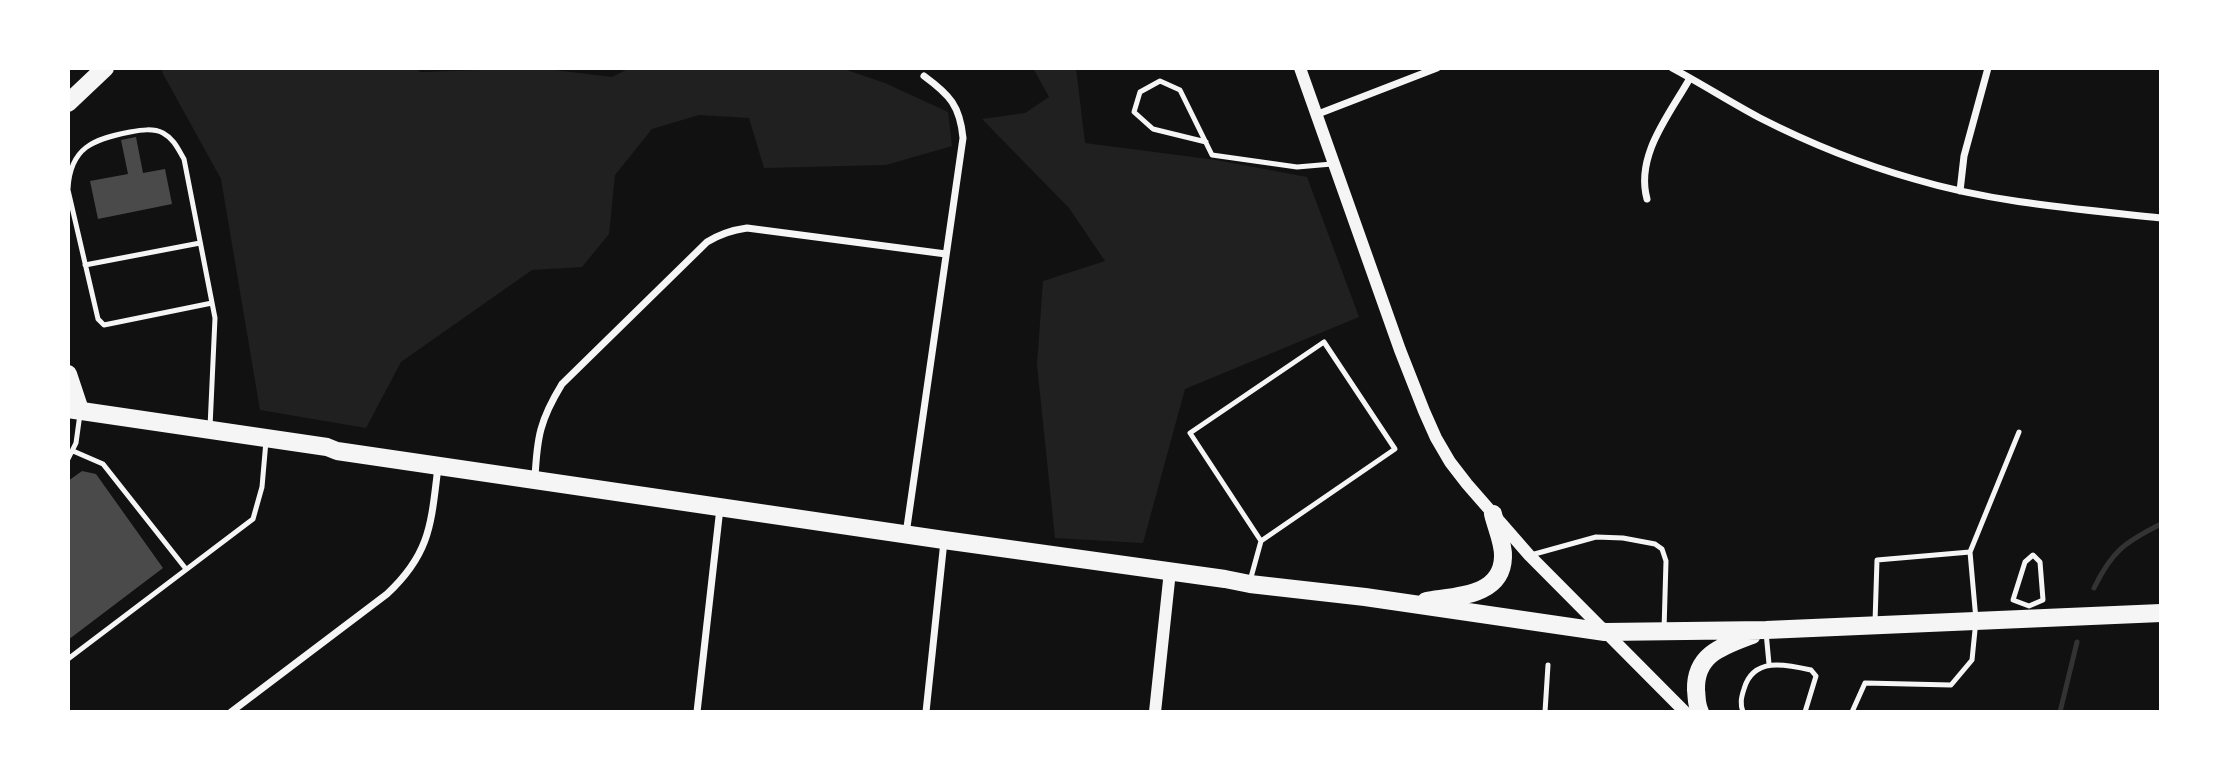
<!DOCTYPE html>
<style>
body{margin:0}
#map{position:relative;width:2229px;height:780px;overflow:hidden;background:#111;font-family:Mulish,sans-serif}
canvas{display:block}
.frame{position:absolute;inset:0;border:70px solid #fff;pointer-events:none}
</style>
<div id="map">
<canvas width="2229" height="780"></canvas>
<div class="frame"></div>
</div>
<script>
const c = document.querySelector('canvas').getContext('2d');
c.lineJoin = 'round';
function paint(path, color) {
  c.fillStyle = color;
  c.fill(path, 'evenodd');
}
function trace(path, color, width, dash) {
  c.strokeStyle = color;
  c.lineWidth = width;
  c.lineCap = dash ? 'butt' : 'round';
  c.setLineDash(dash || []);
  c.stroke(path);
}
paint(new Path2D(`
 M163,68H413L421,72L538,68L612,77L630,68H841L885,83L948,112L952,146L886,165L764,168L749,118L699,115L652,129L615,175L609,234L582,267L532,270L401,362L366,428L260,410L221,179L162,72Z
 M1033,68H1076L1085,143L1216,160L1307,177L1359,317L1185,389L1143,543L1055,538L1037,365L1043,281L1105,261L1069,208L982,119L1025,113L1049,97Z`), '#202020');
trace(new Path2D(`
 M2094,588C2112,551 2125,542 2161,524
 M2060,712L2077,642`), '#333', 5);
paint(new Path2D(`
 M136,137L143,173L165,169L172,204L98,219L90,181L128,174L121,140Z
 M82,471L96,474L163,568L68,640V481Z`), '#4a4a4a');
trace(new Path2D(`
 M1206,142L1153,129L1134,112L1140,92L1160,81L1180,90L1212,155L1297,167L1332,164
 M68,189C70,147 94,139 130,132C141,130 153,128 163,133C174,139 178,149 184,159L215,318L210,427
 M68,190L98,319L104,325L212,303
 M85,265L200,243
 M73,451L103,464L186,569
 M68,459L76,443L80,414
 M1970,552L2019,432
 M1531,555L1596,537L1623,538L1655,544L1662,549L1666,561L1664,630
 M2033,555L2040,562L2043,600L2029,606L2013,600L2025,562Z
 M1250,581L1261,541L1395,449L1324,342L1190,433L1261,541
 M1766,632L1769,664
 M68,659L253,519L262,487L266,441
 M1545,712L1548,665
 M1743,712C1740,704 1741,698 1744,689C1753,657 1785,664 1811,670L1816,676L1805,712
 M1852,712L1865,683L1951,685L1972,660L1976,620L1970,552L1877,560L1875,622`), '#f5f5f5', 5);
trace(new Path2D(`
 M1672,68C1702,84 1730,102 1760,118C1809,143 1861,164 1914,179C1994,203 2078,209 2161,218
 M1318,114L1437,68
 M1960,191L1964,156L1988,68
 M1647,199C1635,155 1670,114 1690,78
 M535,478C537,437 540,420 562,384L707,242C720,234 732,230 747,228L946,254
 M906,534L963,138C960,106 950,95 924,76
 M231,712L387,594C431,553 431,523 438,467
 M697,712L720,508
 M926,712L944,541`), '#f5f5f5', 7);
trace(new Path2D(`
 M1300,68L1400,350L1424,411L1436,438L1450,462L1467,484L1529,555L1685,712
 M1155,712L1170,571`), '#f5f5f5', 12);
trace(new Path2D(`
 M68,409L327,447L337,451L944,540L1225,579L1250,584L1365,597L1605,632L1766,630L2161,613
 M1426,601C1455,596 1502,597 1503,557C1504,544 1496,527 1493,514
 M1700,712C1696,704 1697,698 1696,690C1695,654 1723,646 1752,635`), '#f5f5f5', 18);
trace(new Path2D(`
 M68,103L105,68
 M68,374L80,410`), '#f5f5f5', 18);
</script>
